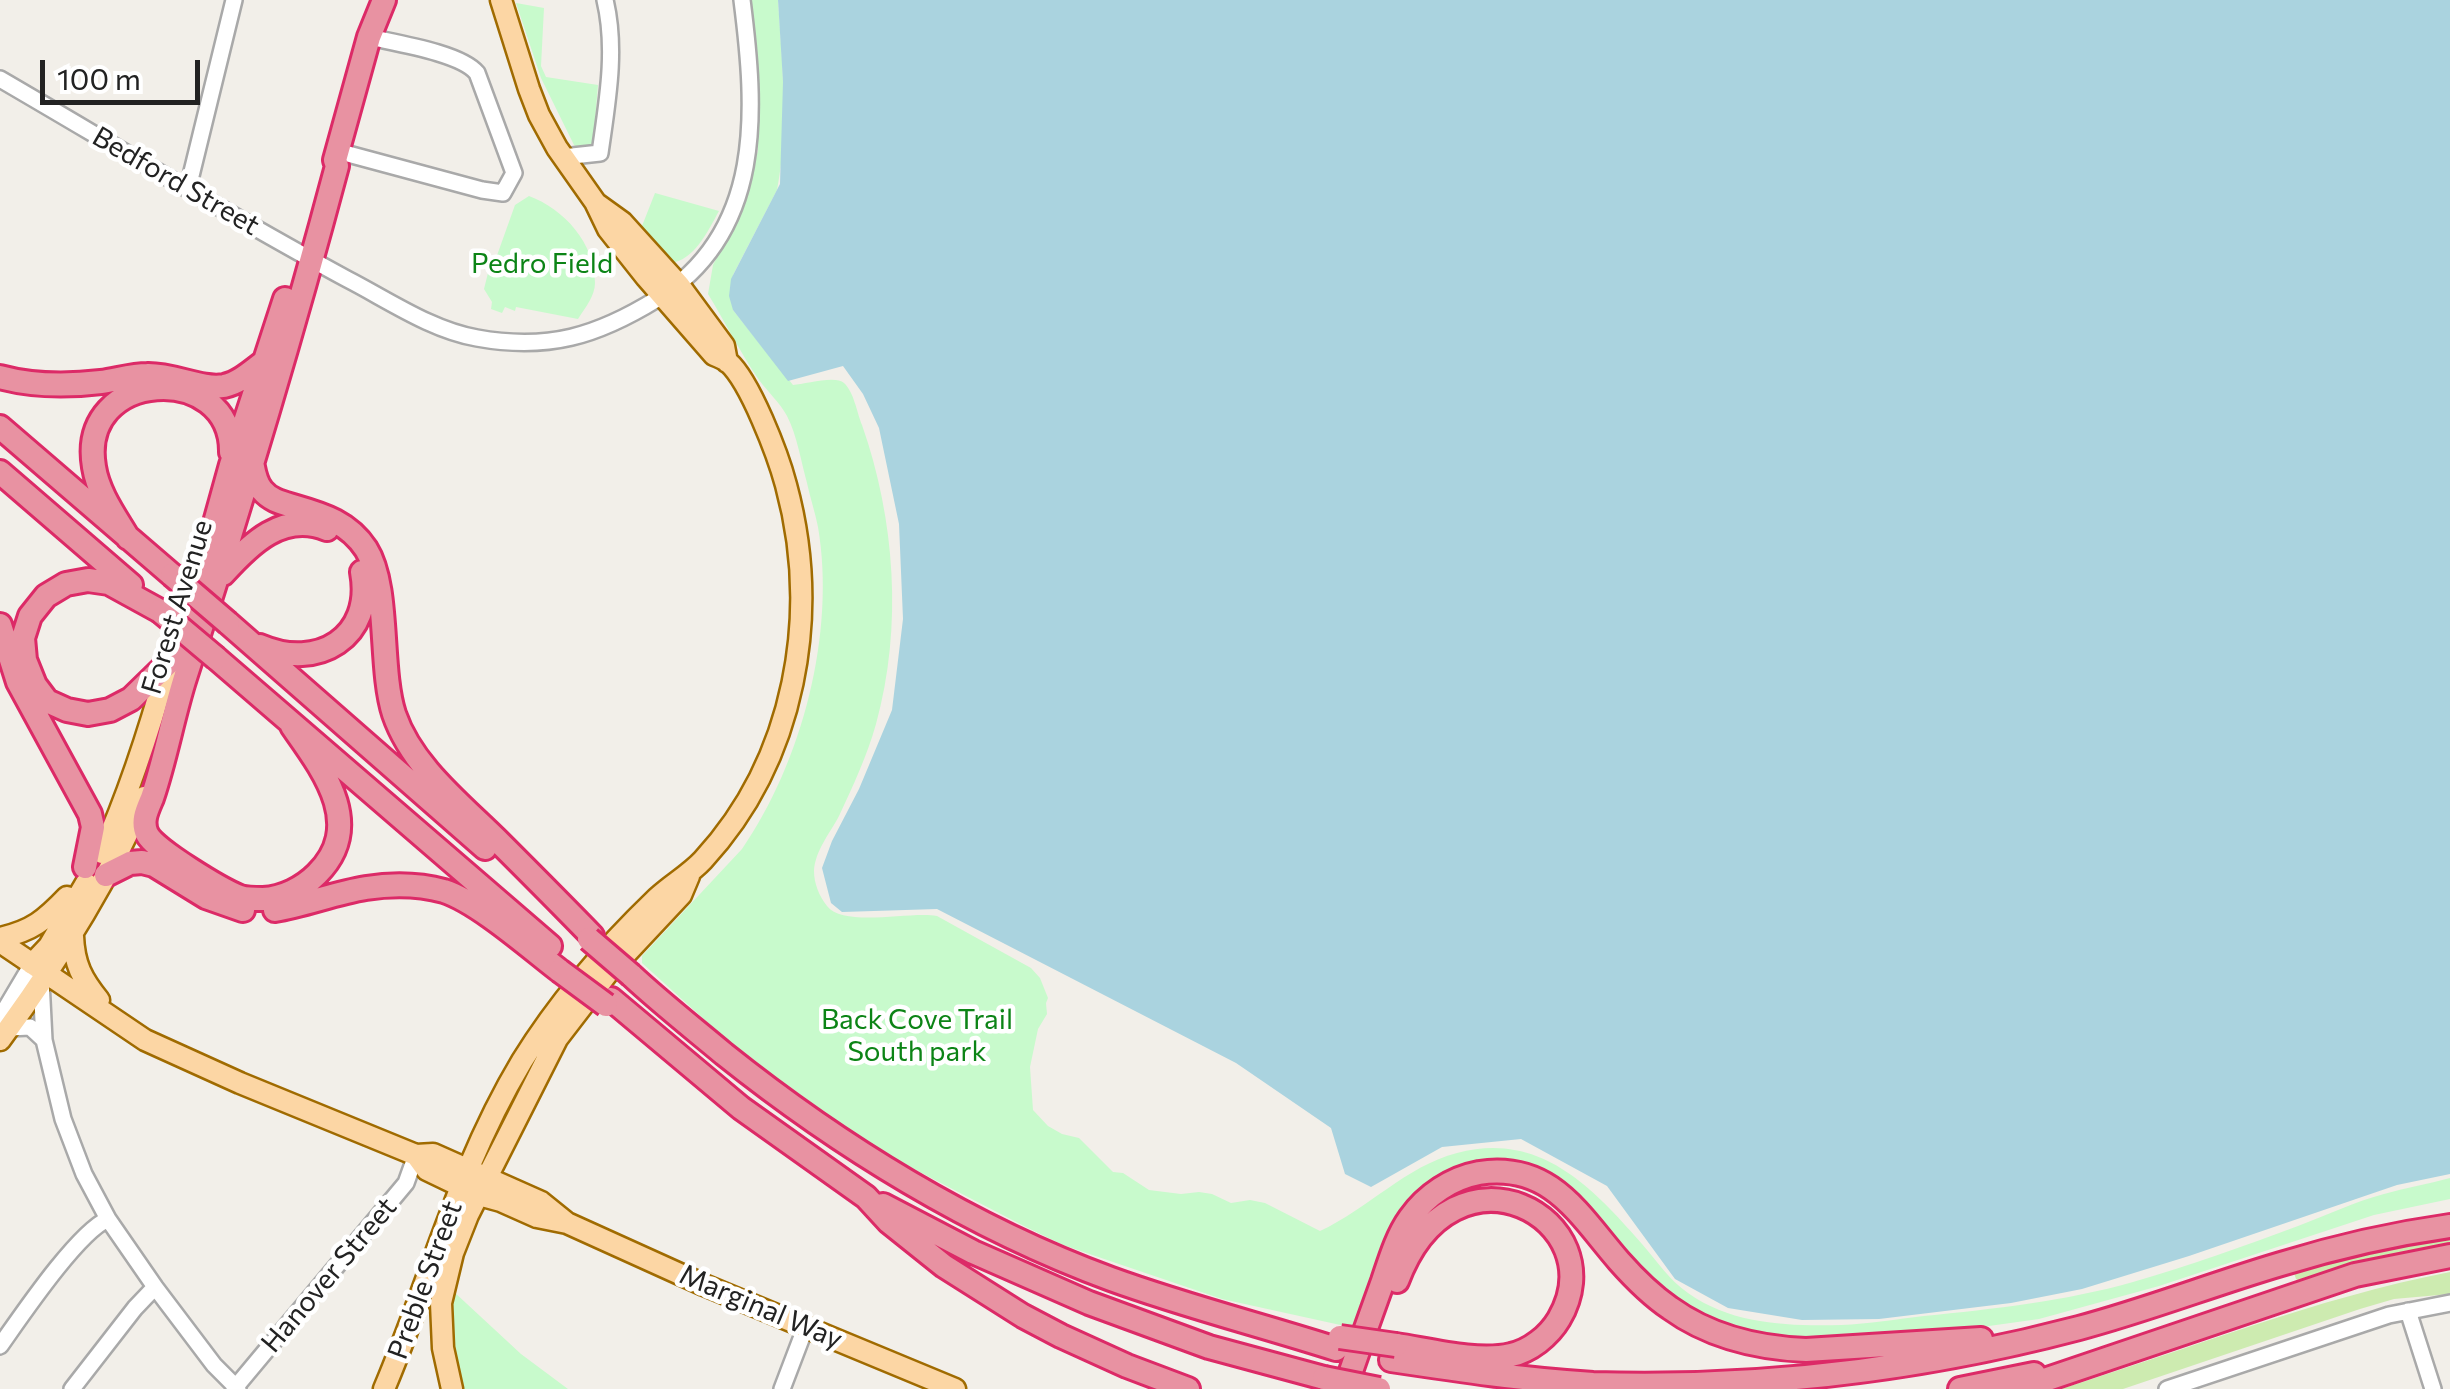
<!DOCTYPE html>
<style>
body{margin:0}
#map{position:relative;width:2450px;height:1389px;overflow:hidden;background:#f2efe9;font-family:Commissioner,sans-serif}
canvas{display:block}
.scale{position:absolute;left:40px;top:60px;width:160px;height:45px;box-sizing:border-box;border:5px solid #222;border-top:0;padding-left:12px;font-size:30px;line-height:35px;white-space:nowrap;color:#222;-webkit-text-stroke:8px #fff;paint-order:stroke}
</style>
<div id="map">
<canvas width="2450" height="1389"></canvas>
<div class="scale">100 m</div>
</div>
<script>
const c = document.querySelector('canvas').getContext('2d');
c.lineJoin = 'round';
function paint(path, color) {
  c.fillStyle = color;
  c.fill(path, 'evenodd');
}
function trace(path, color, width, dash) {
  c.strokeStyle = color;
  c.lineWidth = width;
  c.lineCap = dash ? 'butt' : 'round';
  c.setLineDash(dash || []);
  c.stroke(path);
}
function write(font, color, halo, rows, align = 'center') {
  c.font = font + ' Commissioner,sans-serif';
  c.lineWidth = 9;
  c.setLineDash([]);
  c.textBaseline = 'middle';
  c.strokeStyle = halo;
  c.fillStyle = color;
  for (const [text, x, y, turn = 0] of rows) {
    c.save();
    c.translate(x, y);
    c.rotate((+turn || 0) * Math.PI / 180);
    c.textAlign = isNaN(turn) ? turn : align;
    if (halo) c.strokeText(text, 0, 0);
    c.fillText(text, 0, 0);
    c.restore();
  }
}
paint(new Path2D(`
 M2450,1233V1244L2388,1255L2300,1281L2296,1279L2294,1273L2296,1270L2362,1251Z
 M2450,1272V1294L2394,1299L2360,1309L2123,1389H2060C2190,1349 2316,1298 2450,1272Z`), '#cdebb0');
paint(new Path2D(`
 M750,0H778C782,60 789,131 777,190L733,275V310L793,385C805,384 836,375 844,383C854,392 857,413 862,425C895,519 903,627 876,724C867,756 853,786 839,816C830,833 815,851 814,871C814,883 819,896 827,906C844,928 910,911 937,916L1031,968L1040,978L1048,998L1046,1003L1047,1014L1038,1029L1030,1067L1033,1110L1048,1126L1062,1134L1079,1138L1113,1172L1123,1173L1149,1190L1181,1194L1199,1192L1212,1194L1231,1203L1250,1200L1265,1203L1320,1231C1368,1209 1406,1166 1457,1153C1540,1131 1592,1187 1642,1244C1657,1261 1669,1280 1688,1293C1733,1325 1788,1326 1841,1325C1869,1324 1897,1319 1924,1316C1994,1309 2066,1301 2133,1282C2189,1266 2244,1246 2298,1226C2327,1215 2354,1202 2384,1194C2405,1188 2428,1184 2450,1178V1199L2374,1215L2159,1286L2039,1319L1946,1332L1785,1341L1715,1324L1656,1287L1568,1187L1464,1166L1442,1173L1423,1187L1398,1213L1373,1268L1354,1328L1222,1299L1063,1245L1024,1226L879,1151L739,1051L642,963V956L742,849C802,762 836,633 818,527C815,512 810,497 807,483C801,462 797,435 787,416C780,403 768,392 759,380C740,352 725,322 708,294L713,265L742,207L758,151L756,72Z
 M516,3L544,8L541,66L546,77L598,85L593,145L588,151L581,152L574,145L541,78Z
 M655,193L719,211C708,231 694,261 670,263L640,231Z
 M529,196C564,209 595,243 595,283C595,296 585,308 578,319L516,307L515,311L505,307L502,313L491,309L492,302L484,289L491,261H495L515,205Z
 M453,1291L521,1354L568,1389H463C452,1356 452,1326 453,1291Z`), '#c8facc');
paint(new Path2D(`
 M778,0H2450V1174L2397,1185L2189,1256L2082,1289L2011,1303L1879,1319L1802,1320L1728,1308L1675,1279L1607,1186L1521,1139L1442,1147L1371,1187L1345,1174L1331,1128L1236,1063L937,909L842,912L831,903L822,868L832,841L859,789L892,710L903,619L899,524L879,428L863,394L843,366L788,381L733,310L729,296L731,279L780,184L783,82Z`), '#aad3df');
const minor = new Path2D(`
 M0,79C115,146 230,216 347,279C388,300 431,330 477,338C548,351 597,336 657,299C765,232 756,110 742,0
 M337,151L482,190L503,193L514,173L477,73C461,53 395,43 369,37
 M563,157L600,153C607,103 617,50 605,0
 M188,188L234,0
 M41,981L44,1040L63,1119L84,1174L108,1219L155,1287L214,1365L238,1389
 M0,1018L32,964
 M9,1028L30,1027L44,1040
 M2408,1311L2433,1389
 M0,1346C22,1315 77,1233 108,1219
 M72,1389L135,1308L155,1287
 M234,1389L406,1183L416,1155
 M782,1389L806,1326
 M2167,1389L2389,1315L2450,1303`);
const major = new Path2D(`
 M597,204L622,222L679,285L724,346L727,362
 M102,853C130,791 150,728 168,663
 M73,936C74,964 82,979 99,1000
 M0,938C32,931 45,920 67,897
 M0,942L145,1040L240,1083L416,1155L433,1154L541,1202L567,1223
 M32,964L49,946L86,883
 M0,1040C56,964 107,884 144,797
 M416,1155L427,1170L479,1195L501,1201L537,1217L567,1223L704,1285L955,1389
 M384,1389C431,1278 459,1166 522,1061C559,1001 606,947 657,898C672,884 689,875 703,860C796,759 821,614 786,485C778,455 750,381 728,362C724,359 719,357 714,355L646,277L608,229L595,202L557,148L539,115L529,89L501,0
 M452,1389L443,1348L441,1303L453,1253L468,1215L557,1039L607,974L681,895L689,876`);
const highway = new Path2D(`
 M0,377C33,386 67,386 101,382C116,380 132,375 147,375C173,374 201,390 224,386C239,383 252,371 264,362
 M0,427L172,575
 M252,462C254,472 255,482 262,490C271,501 283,503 296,507C324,515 349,523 366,549C390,587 379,668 394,714C412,767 462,805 500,843C531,874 562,905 592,936
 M0,472L131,585
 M128,538C115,516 98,493 94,467C77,368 232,361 231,452
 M223,574C250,544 283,511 327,529
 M160,611L109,583L88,580L66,584L46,596L30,616L23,638L25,660L35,685L47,701L67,710L88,714L110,710L131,699L168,663L198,584L231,465L285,299
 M228,623L485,848
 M0,625L18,682L90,814L93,827L85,867
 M260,646C318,671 374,637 362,572
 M216,658L550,946
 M292,726C323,770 366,825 317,874C303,888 283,898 263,899C256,899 246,899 240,897C222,890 155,850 147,834C141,821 147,810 152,798C165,760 172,720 184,681C239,511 291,339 337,166L335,160L369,37L384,0
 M106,875L130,863L142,862L154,865L206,897L243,910
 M275,910C305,905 335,893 366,888C392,884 418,884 444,891C478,902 530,948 560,971
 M631,975C661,1003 693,1028 724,1054C839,1146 972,1228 1111,1279C1185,1306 1261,1325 1336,1349
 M611,999L741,1108L866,1197L889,1222L944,1266L1023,1316L1061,1336L1127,1366L1188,1389
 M883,1205L973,1252L1089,1303L1209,1347L1324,1378
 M1396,1345C1429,1350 1478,1363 1511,1355C1530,1351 1549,1336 1559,1319C1617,1220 1454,1129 1397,1281
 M1391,1360C1458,1370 1525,1380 1593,1384C1758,1389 1920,1370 2079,1328C2147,1310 2213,1284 2281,1264C2336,1247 2393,1234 2450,1226
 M1345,1389C1357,1353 1370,1317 1383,1281C1390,1260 1397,1236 1410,1218C1426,1195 1452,1178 1479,1173C1551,1162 1579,1215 1619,1261C1634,1278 1651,1295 1670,1308C1710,1337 1757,1348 1806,1350L1981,1339
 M1960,1389L2034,1374
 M2018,1389L2355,1275L2450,1256`);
trace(minor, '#a9a9a9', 20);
trace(major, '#a06b00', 25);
trace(highway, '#dc2a67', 28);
trace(minor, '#fff', 15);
trace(major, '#fcd6a4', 20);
trace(highway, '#e892a2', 22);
const highwayBridge = new Path2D(`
 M172,575L228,623
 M160,611L216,658
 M589,939L631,975
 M560,971L606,1005
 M1340,1337L1396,1345
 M1324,1378L1379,1389`);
trace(highwayBridge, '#dc2a67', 28, []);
trace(highwayBridge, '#e892a2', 22);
write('28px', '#222', '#fff', [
 ["Bedford Street",176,181,30],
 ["Forest Avenue",177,607,-73],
 ["Hanover Street",329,1275,-50],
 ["Preble Street",425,1280,-70],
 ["Marginal Way",761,1307,23]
]);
write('28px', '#0c8416', '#fff', [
 ["Pedro Field",542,264],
 ["Back Cove Trail",917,1020],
 ["South park",917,1052]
]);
</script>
